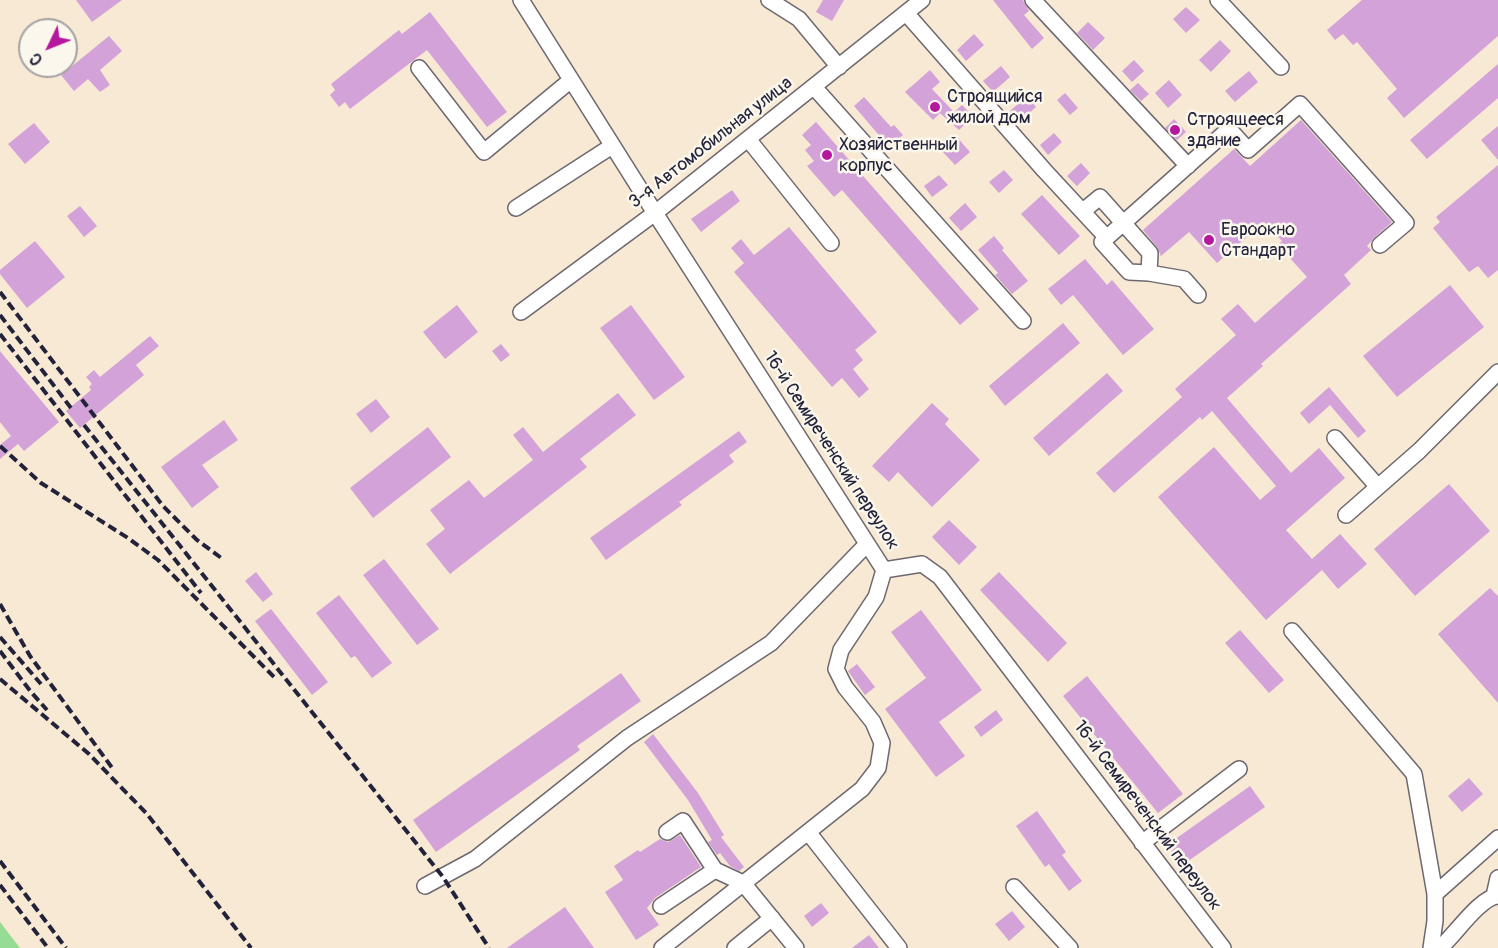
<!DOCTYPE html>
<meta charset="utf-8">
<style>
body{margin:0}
#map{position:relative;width:1498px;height:948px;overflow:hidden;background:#f7e9d3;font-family:Pangolin,sans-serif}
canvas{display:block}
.north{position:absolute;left:18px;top:18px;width:60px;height:60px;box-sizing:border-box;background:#fbf7ec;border:2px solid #a4a2a5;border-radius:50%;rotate:227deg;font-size:16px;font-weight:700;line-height:24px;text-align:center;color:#22223b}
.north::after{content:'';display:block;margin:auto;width:21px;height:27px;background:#b5179e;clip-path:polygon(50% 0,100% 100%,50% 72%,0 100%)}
</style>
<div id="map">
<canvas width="1498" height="948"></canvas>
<div class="north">С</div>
</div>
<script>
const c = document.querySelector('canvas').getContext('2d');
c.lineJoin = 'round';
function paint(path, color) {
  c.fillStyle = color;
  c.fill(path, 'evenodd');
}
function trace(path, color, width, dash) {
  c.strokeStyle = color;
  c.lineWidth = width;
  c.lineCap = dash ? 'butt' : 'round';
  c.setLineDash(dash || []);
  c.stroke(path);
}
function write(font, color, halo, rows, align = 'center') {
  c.font = font + ' Pangolin,sans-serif';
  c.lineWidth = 5;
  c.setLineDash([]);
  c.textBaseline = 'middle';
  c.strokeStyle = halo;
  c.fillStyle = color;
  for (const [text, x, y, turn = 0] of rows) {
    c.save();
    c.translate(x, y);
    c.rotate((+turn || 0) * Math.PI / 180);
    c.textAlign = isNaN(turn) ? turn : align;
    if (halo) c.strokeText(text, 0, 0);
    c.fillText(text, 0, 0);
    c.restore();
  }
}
paint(new Path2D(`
 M0,922L20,948H0Z`), '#97dc95');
paint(new Path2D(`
 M76,0H122L92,22Z
 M823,0H844L832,21L816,12Z
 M993,0H1023L1029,11L1024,15L1044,38L1032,49Z
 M1362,0H1498V36L1404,118L1387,98L1397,89L1357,42L1353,45L1343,34L1335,40L1327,30Z
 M1186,7L1200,20L1186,33L1173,19Z
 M430,12L507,112L487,127L427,50L350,109L345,102L339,107L330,95L335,90L331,84L399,30L402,34Z
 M1088,22L1105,38L1093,50L1077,33Z
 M974,34L984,45L966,61L957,50Z
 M109,36L122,51L100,70L110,85L100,92L88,79L74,91L61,75Z
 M1220,40L1231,51L1211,72L1199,60Z
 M1134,60L1144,71L1132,82L1122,71Z
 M1498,64V98L1427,159L1410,140Z
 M1001,66L1010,77L993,92L983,81Z
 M930,70L940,82L932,89L954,112L962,105L971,114L963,121L965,124L959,130L940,113L933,120L905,92Z
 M1249,71L1258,82L1235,102L1225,91Z
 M1169,80L1182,95L1168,108L1155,93Z
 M1138,83L1149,94L1141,101L1130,90Z
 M1065,93L1078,108L1070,115L1057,100Z
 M1027,96L1036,107L1019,122L1010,111Z
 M864,97L891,127L894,125L903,135L889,147L854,106Z
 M1174,119L1186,132L1177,140L1165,128Z
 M1301,120L1392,222L1374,238L1367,246L1371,250L1344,275L1351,284L1261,364L1263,366L1227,398L1291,473L1319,448L1345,478L1286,530L1312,559L1340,534L1367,564L1338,589L1322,570L1266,620L1158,497L1214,447L1260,500L1276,486L1212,411L1202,420L1200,417L1114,493L1096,473L1182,397L1175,389L1236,335L1221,319L1238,304L1255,323L1307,277L1278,245L1282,241L1264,222L1217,263L1189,232L1161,256L1157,247L1143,230L1234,149L1250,166Z
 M816,122L979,309L960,325L842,190L834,197L807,166L814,161L805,150L811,145L802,135Z
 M34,123L50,142L25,164L8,144Z
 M1498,126V160L1481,140Z
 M1054,133L1062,142L1048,155L1040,145Z
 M955,135L970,152L955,165L940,149Z
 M1081,163L1090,173L1077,186L1067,176Z
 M1498,165V270L1488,278L1478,266L1469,272L1433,228L1440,222L1436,217Z
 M1004,170L1013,180L999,193L989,182Z
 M939,175L948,185L932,197L924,186Z
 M732,190L740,201L701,232L691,219Z
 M1042,195L1080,236L1059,255L1021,214Z
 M965,203L977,217L961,231L949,218Z
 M80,206L97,226L84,237L67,216Z
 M789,227L877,332L855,350L863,360L853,369L869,389L859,398L842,378L832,387L734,272L744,263L731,248L741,239L754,255Z
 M994,236L1004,248L1002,250L1028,281L1012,294L995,275L998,273L978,250Z
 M35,241L65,277L27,308L0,274V270Z
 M1085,259L1107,285L1112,280L1154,329L1123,355L1073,295L1061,305L1048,289Z
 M1450,285L1484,327L1397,397L1363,356Z
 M457,305L478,332L445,359L423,332Z
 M631,305L685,377L654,400L600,328Z
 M1063,323L1080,343L1005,406L989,386Z
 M150,336L159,346L136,365L144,375L80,428L66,411L91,390L89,387L92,384L86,377L94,370L100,377Z
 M501,344L510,355L501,362L492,351Z
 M0,351L59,422L24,451L18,444L0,459V445L11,436L0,422Z
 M1107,373L1123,391L1049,456L1033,438Z
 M1329,387L1366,431L1358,438L1330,405L1309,424L1300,413Z
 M618,393L636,415L580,459L587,467L450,574L426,544L445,529L430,510L469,480L484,498L533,460L513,435L523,427L543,452Z
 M376,399L390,417L371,433L356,414Z
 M932,403L949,419L945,424L980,460L932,507L898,472L889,482L872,466Z
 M224,420L238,440L202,465L219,487L192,508L161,467Z
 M428,427L451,457L373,518L350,488Z
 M739,431L747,442L729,455L734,462L679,502L682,505L606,560L590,538Z
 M1449,484L1490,531L1415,596L1374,549Z
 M949,520L977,547L959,565L932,537Z
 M384,559L439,629L417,645L363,575Z
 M256,572L273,594L263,602L245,581Z
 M999,572L1067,643L1048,662L980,590Z
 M1490,588L1498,596V703L1438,634Z
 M339,595L392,663L372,678L355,656L351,658L316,613Z
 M271,609L328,682L312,695L255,621Z
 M921,610L982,690L939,722L965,756L936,777L885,709L926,678L891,632Z
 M1240,630L1284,680L1269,693L1225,643Z
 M857,664L875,687L865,695L848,671Z
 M621,673L641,701L577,746L580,750L436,852L413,820Z
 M1087,676L1183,794L1158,813L1063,696Z
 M996,710L1003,720L981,737L974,727Z
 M653,734L698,793L724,835L721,837L744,867L739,871L730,866L720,853L717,855L708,842L712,840L688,800L644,742Z
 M1469,778L1483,794L1462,812L1448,796Z
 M1250,786L1265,807L1181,866L1167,845Z
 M1037,811L1066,852L1062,855L1082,881L1069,891L1049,864L1045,867L1016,826Z
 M680,835L701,867L655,898L647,908L659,925L636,940L605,892L623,880L614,866L638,850L640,852L660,839L668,842Z
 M821,903L829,913L812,927L804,916Z
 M565,907L594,948H507Z
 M1012,911L1025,927L1009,941L995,924Z
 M869,935L879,948H852Z`), '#d3a2d9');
const minor = new Path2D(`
 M521,0L655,213L884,570L922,564L940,577L1223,948
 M769,0L799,19L839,67
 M1033,0L1188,166
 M1218,0L1281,67
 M906,13L1044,170L1107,238
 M419,68L484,152L571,80
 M814,87L1023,321
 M748,139L831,243
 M516,208L612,146
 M1083,211L1100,197L1150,253L1149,273
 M1198,295L1184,279L1149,273L1129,272L1102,242L1229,129L1248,150L1300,104L1406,223L1380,245
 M521,312L655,213L922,0
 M1335,438L1378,487
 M1346,515L1419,451L1498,372
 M1292,631L1414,774L1435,894V921L1431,948
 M808,832L899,948
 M1142,843L1239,769
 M715,870L743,883L796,948
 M425,886L475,859L627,738L771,643L867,544
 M1014,887L1070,948
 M1435,894L1498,838
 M1494,896L1498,878
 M661,906L715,870L683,821L667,832
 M662,948L862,789L878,768L882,743L873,722L845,687L836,669L841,650L876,597L884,570
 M735,948L772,918
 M1440,948C1455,935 1480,897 1498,896`);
trace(minor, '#6d6870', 18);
trace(minor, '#fff', 15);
trace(new Path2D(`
 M0,292L163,506L197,540L224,560
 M0,315L71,408
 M0,334L201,593
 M84,425L443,877L489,948
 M0,446L41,483L128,538L158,560L274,677
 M0,604L30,656L113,769
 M0,637L41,684
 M0,651L31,692L47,710
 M0,679L89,754L147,814L251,948
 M0,861L66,948
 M0,885L48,948`), '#22223b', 4, [9, 4.5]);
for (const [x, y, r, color] of [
 [935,107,6,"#b5179e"],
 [1175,130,6,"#b5179e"],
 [827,155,6,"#b5179e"],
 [1209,240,6,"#b5179e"]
]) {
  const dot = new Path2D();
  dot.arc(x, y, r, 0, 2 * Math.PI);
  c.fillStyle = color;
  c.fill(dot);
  trace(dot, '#fbf7ec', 2);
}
write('18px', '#22223b', '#fbf7ec', [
 ["Строящийся",947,97],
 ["жилой дом",947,118],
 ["Строящееся",1187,120],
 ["здание",1187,141],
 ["Хозяйственный",839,145],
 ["корпус",839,166],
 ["Евроокно",1221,230],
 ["Стандарт",1221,251]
], 'left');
write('18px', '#22223b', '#fbf7ec', [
 ["3-я Автомобильная улица",711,143,-38],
 ["16-й Семиреченский переулок",831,451,57],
 ["16-й Семиреченский переулок",1147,816,53]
]);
</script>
